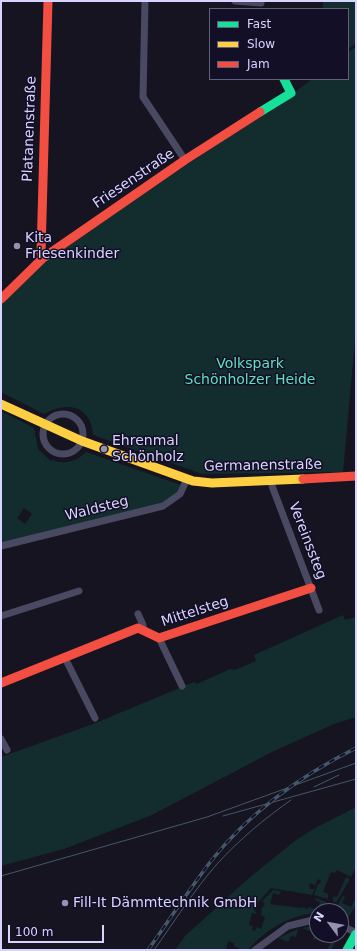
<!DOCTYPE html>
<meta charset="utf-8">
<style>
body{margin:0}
#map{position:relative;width:357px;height:951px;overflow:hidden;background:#161421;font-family:"DejaVu Sans",sans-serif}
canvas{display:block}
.frame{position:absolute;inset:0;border:2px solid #d9d4ff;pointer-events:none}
.legend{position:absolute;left:209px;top:8px;width:140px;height:72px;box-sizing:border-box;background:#130f26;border:1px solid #625e7d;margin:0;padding:5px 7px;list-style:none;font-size:12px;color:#d9d4ff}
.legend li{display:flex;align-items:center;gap:8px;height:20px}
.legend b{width:20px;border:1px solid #625e7d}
.north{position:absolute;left:309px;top:903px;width:40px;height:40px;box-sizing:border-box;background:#130f26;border:1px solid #625e7d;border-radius:50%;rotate:302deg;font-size:11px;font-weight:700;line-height:16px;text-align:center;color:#d9d4ff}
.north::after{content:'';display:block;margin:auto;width:14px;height:18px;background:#9591b1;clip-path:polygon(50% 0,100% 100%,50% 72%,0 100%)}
.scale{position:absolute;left:8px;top:925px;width:96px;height:18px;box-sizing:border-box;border:2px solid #d9d4ff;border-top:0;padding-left:5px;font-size:12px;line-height:14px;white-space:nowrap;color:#d9d4ff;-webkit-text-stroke:3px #130f26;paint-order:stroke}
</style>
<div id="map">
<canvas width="357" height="951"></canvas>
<div class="frame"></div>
<ul class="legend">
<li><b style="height:5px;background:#16e098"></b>Fast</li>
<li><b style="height:5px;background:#ffcf43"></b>Slow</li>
<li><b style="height:5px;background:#f24e42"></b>Jam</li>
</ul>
<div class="north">N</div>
<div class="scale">100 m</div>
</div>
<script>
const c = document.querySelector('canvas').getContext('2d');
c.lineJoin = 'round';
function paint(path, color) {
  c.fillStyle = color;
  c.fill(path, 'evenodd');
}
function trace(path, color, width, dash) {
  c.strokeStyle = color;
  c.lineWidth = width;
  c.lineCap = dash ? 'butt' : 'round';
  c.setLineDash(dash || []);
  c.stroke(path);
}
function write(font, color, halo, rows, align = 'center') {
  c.font = font + ' "DejaVu Sans",sans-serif';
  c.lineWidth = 3;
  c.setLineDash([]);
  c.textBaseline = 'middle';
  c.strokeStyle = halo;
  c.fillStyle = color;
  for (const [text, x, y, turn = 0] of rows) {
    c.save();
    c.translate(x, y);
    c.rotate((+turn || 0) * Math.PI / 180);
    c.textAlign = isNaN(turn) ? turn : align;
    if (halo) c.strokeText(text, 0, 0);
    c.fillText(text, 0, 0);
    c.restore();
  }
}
paint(new Path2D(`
 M323,1H356V43L348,49V9H323Z
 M356,47V329L343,472L202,474L93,435C91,405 67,401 44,414L1,392V302L41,263L294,93L312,79H348V52Z
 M1,411L34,428L38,449L51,461L52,460C66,465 77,461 86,452L181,485L176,493L160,504L1,544ZM24,508L32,514L25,524L17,518Z
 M343,615L345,620L356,617V717L334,724L272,752L152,815L64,849L1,866V757L93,724L194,682L197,684L230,669L235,670L256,661L254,655Z
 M356,807V867L351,877L337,870L335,873L331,872L323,892L328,894V899L314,895L318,884H320L321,881L318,879L315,886L311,883L309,885L310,889H315L312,895L271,888L253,908L257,914L252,913L249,925L253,926L252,930L255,931L257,927L261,929L265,917L261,915L262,911L261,909L265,904L262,901L273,890L281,891L279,895L273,893L270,904L301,908L302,907L308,909L309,907L317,910L320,902L315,900L316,898L326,902V911H317V913C290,915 266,929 248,950H242L234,946V943L228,941L226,950H175L185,936L250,877L296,840L315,828Z
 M346,877L350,879L336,903L333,901V896L337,897Z
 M343,896L345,897L342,903L351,907L356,898V905L348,918L344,920L341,918V911H334Z
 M317,925L318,935L315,940L313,939L315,933L302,928Z
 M298,929L296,937L291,936L288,942L278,938Z
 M320,935H339L331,950H327L331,942L323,935L320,940L318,939Z`), '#132c2d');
trace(new Path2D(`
 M145,1L143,97L185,160
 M235,1L261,3
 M43 434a20 20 0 1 1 40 0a20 20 0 1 1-40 0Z
 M272,481V486L319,610
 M1,546L163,506L180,494L187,479
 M138,614L143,625V630
 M1,616L79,591
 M159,638L182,686
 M65,658L95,718
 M1,739L7,750
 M341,925L356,933
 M255,950L288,926L317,919`), '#4a4962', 7);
trace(new Path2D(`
 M260,112L291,93L284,79
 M347,950L356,934`), '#16e098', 9);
trace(new Path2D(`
 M1,404L82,441L193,481L212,483L303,479`), '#ffcf43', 9);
trace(new Path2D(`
 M43,258L41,253L48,1
 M1,299L43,258L185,160L260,112
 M303,479L356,476
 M1,683L138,628L159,638L311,588`), '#f24e42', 9);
trace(new Path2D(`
 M314,787L339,775
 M223,816L356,779
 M1,876L207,817L356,763
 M154,950C175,921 194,890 217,864C240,839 264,819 291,800`), '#43596b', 1);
const rail = new Path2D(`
 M148,950C169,920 189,890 211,861C250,812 300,776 356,748`);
trace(rail, '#43596b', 3.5);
trace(rail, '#130f26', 2, [6]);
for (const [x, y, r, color] of [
 [17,246,4,"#9591b1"],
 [104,449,4,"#9591b1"],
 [65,903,4,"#9591b1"]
]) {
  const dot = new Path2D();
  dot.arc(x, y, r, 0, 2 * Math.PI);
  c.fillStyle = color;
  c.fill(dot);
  trace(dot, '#130f26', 1.5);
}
write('14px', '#d9d4ff', '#130f26', [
 ["Platanenstraße",30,129,-88],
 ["Friesenstraße",134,179,-34],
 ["Germanenstraße",263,466,-1],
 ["Waldsteg",97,509,-14],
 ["Vereinssteg",307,541,69],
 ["Mittelsteg",195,612,-18]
]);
write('14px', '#d9d4ff', '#130f26', [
 ["Kita",25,238],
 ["Friesenkinder",25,254],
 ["Ehrenmal",112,441],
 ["Schönholz",112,457],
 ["Fill-It Dämmtechnik GmbH",73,903]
], 'left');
write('14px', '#5fe0c0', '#130f26', [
 ["Volkspark",250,364],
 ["Schönholzer Heide",250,380]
]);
</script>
